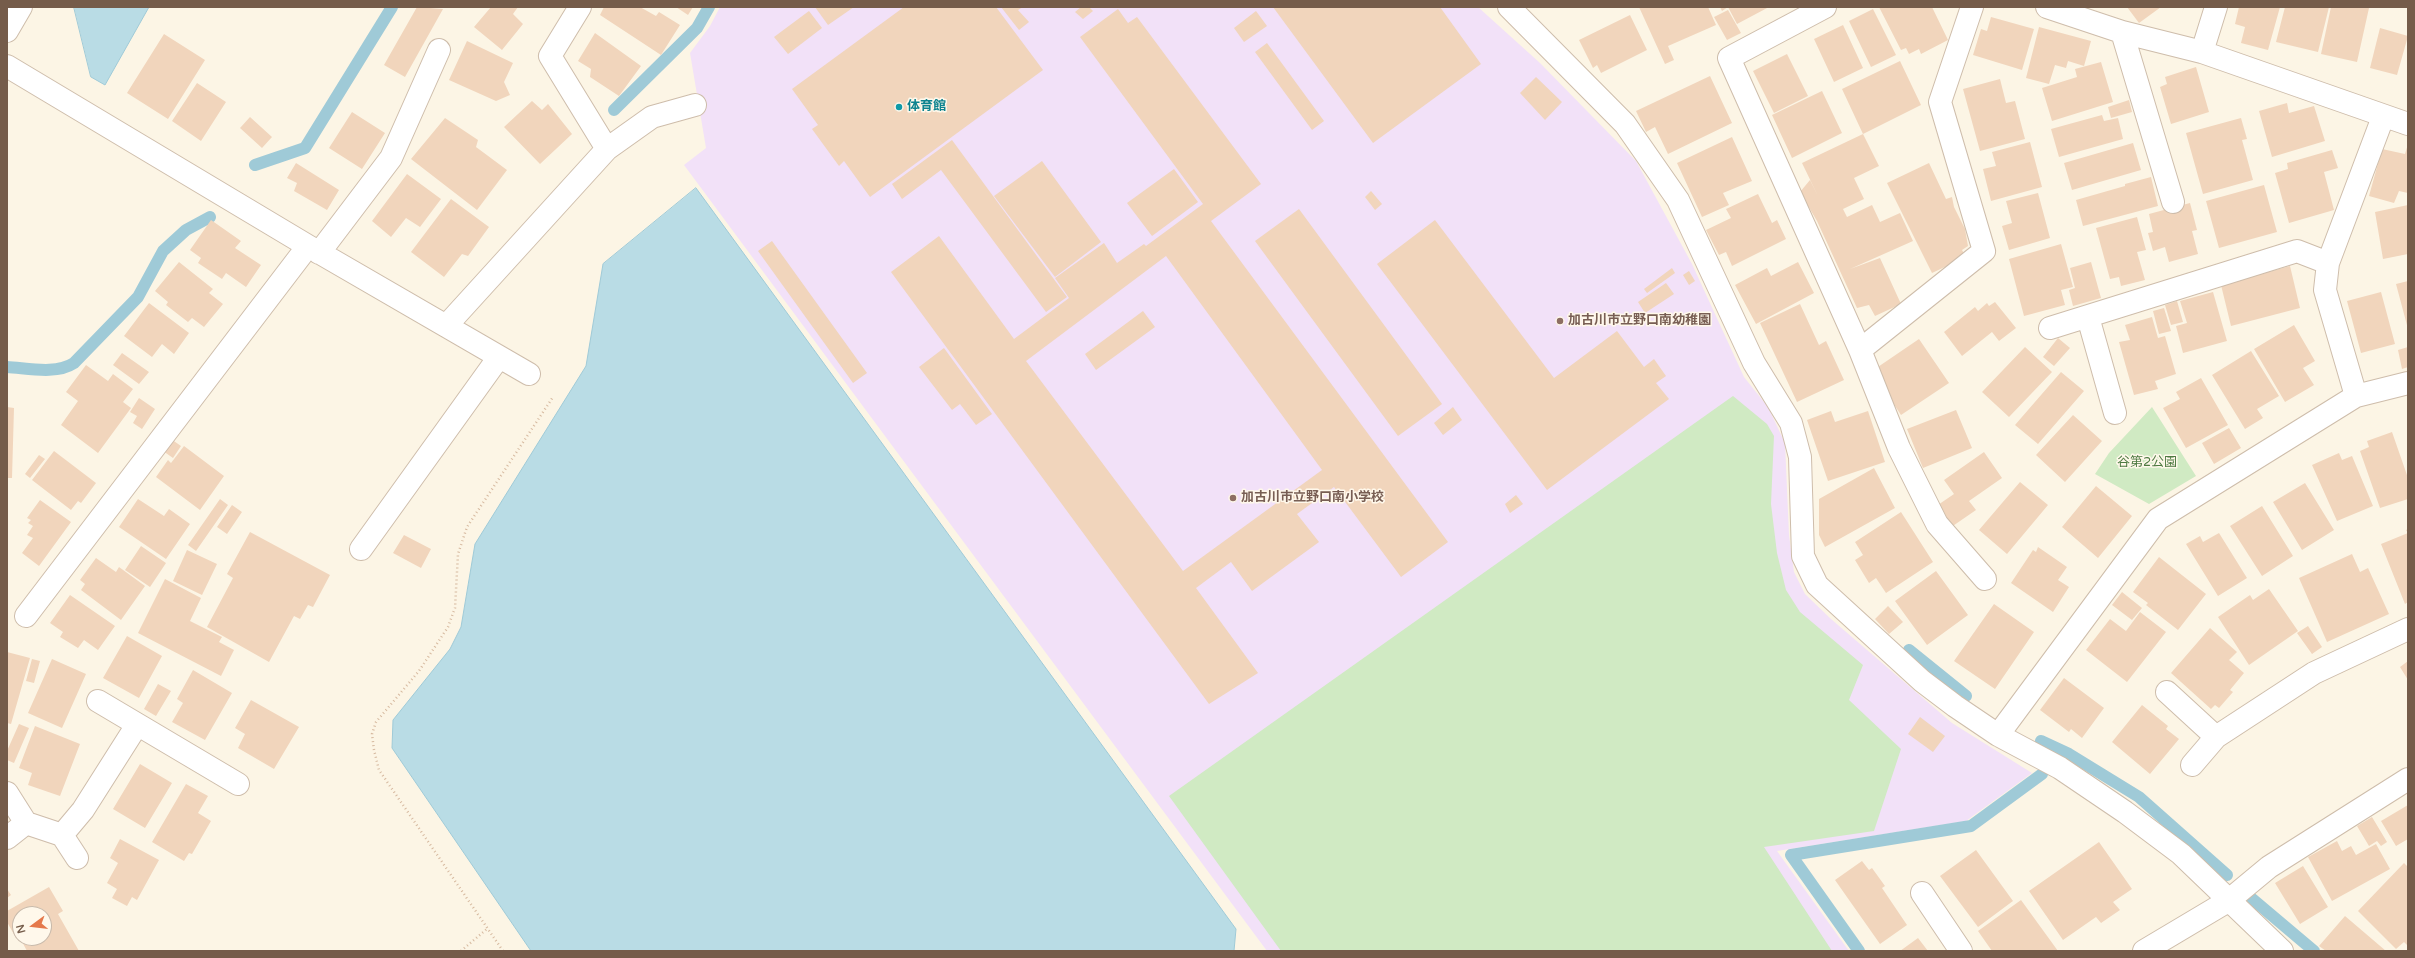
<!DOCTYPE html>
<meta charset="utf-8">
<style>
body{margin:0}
#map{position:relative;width:2415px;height:958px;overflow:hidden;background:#fcf5e5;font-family:"Varela Round",sans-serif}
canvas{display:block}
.frame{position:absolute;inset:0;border:8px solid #755c4a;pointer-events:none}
.north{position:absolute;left:12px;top:906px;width:40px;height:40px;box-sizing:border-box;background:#fff8eb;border:1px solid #c8baab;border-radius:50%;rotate:255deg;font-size:11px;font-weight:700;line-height:16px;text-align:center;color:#755c4a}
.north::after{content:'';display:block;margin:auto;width:14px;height:18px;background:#e5794b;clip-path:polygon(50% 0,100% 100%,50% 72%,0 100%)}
</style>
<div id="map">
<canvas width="2415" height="958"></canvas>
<div class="frame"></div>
<div class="north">N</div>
</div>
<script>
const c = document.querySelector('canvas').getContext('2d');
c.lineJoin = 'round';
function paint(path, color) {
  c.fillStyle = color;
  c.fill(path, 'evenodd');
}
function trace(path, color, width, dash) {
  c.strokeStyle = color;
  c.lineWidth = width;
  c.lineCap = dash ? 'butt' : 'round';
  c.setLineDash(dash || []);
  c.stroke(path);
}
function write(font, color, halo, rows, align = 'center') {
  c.font = font + ' "Varela Round","Noto Sans JP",sans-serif';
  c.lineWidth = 3;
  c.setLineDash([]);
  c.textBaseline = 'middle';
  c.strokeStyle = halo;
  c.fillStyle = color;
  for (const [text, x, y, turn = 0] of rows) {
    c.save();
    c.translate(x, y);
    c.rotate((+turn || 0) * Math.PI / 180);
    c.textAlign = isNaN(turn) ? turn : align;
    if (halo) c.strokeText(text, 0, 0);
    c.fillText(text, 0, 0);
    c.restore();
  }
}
paint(new Path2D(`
 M720,7H1478L1540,63L1636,161L1692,264L1744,377L1768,407L1785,443L1789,535L1794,572L1805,594L1831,619L1952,723L2032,773L1966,821L1777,851L1849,951H1267L684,165L706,148L690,53L710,26Z`), '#f2e1f8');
paint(new Path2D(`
 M1733,396L1767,424L1774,436L1771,504L1777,553L1786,590L1800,612L1863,665L1849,700L1901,749L1874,831L1764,847L1832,951H1281L1169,796Z
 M2152,407L2196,476L2149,504L2095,474L2109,453Z`), '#d0eac3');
const water = new Path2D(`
 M74,7H149L105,85L91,77Z
 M696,188L1236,929L1234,951H531L392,748L393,720L450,649L461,627L475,544L586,366L603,264Z`);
paint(water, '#b9dce5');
trace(water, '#9fcad7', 1);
trace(new Path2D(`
 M614,110L697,28L709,7
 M255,165L305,148L392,7
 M7,367C27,368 56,375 74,363L138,297L163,251L186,230L210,217
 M1909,650L1966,696
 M2041,741L2069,754L2139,797L2227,875
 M2250,897L2314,951
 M1859,951L1791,855L1971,826L2042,774`), '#9fcad7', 12);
paint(new Path2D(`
 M417,7L443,9L405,77L384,65Z
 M491,7H518L513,14L523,24L502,50L474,27Z
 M604,7H640L656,16L659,12L680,25L661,55L600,15Z
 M676,7H693L688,15Z
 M815,7H854L828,25Z
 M904,7H996L1043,70L870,197L844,161L839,166L812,129L818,125L792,89Z
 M1001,7H1023L1018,10L1029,22L1019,30Z
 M1081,7H1089L1093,11L1083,19L1075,12Z
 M1273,7H1440L1481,64L1373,143Z
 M1639,7H1708L1716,25L1668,46L1674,60L1665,64Z
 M1720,7H1769L1737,24L1728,7L1722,11Z
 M1879,7H1932L1948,40L1921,54L1919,49L1909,54L1906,48L1901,50Z
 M2127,7H2161L2139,23Z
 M2239,7H2280L2268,50L2241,43L2245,27L2235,24Z
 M2285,7H2329L2318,52L2276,42Z
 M2331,7L2369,8L2357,62L2321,54Z
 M1118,9L1128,23L1137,17L1261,184L1211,221L1448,542L1401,577L1334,487L1297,514L1319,542L1252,591L1231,562L1196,588L1258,673L1209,704L891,272L939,236L1014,339L1069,298L1055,278L1104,243L1117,263L1144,244L1146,246L1203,204L1080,37ZM1166,256L1322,470L1183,571L1026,361Z
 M1873,9L1896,55L1871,67L1849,21Z
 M1728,10L1741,33L1727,40L1714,17Z
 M809,11L822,28L788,54L774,37Z
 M1256,11L1267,26L1244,42L1234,28Z
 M1630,15L1647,50L1601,73L1597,65L1593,68L1579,40Z
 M1991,17L2034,29L2022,70L1973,55L1981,29L1987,31Z
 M1843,25L1863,68L1834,82L1814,39Z
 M2039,27L2091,41L2084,66L2068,61L2066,68L2055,65L2049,84L2026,78Z
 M2380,28L2408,36L2397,75L2370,68Z
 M595,33L641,66L619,96L590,77L591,69L578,61Z
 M164,34L205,60L168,119L127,93Z
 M467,41L513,63L504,82L510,95L496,101L449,80Z
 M1267,43L1324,121L1312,130L1255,52Z
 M1787,54L1808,96L1774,113L1753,71Z
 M1900,61L1921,105L1863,134L1842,89Z
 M2101,62L2113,102L2052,121L2042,88L2077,77L2075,69Z
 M2196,67L2209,112L2171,124L2160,87L2167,84L2165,77Z
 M1710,76L1732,123L1668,154L1655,127L1646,132L1636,111Z
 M1536,77L1562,102L1545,120L1520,93Z
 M2000,79L2006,103L2015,101L2025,139L1980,151L1963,89Z
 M197,83L226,102L201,141L172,121Z
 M1822,91L1842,133L1792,158L1772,115Z
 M2129,100L2132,112L2111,118L2108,107Z
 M532,101L542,110L548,104L572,134L540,164L504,127Z
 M2287,103L2289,113L2314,106L2325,141L2272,157L2259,111Z
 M352,112L385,133L362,169L329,148Z
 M2102,115L2104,121L2118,118L2123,139L2059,157L2051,129Z
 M250,117L272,137L262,148L240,128Z
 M445,118L478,140L476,147L507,170L477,210L411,159Z
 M2241,118L2247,139L2242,140L2253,180L2203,194L2186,133Z
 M1863,134L1879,166L1854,178L1864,199L1843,209L1847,217L1872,205L1880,222L1900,213L1913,241L1850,269L1880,258L1901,304L1875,316L1869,305L1857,308L1817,221L1800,192L1810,180L1818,196L1802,163Z
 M1732,137L1752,181L1723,193L1729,205L1702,217L1677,163Z
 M952,140L1067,297L1046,312L941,170L902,199L892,184Z
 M2030,142L2042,187L1991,201L1983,169L1996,166L1992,152Z
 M2133,143L2141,170L2072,190L2064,163Z
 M2408,144V193L2399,191L2394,203L2369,196L2382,149L2405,154Z
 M2332,150L2338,168L2324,172L2334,210L2289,223L2275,173L2288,169L2287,163Z
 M1042,161L1101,242L1055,277L994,196Z
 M296,163L339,190L327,210L294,191L297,183L287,178Z
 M1929,163L1946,199L1952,197L1954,207L1965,229L1968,246L1962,250L1966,257L1932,273L1887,183Z
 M1174,169L1198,202L1152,236L1127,203Z
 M407,174L441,199L420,227L406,218L391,237L372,221Z
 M2151,177L2158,206L2083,226L2076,200L2125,186V184Z
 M2264,185L2277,232L2219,248L2206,201Z
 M1371,191L1382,204L1375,210L1365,197Z
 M2038,193L2050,238L2009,250L2002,226L2012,223L2006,201Z
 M1758,194L1772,223L1777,220L1786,239L1732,266L1726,252L1719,255L1706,230L1731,218L1726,209Z
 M451,199L489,227L468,256L462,254L444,277L411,252Z
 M2190,203L2197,230L2192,231L2198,254L2169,262L2165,247L2153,251L2148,233L2153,232L2149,214Z
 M2408,205V254L2383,259L2375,212Z
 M1299,209L1442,404L1398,436L1255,241Z
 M2137,217L2146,250L2137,252L2145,280L2121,286L2119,277L2110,279L2096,228Z
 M211,220L241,241L235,248L261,265L246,287L226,273L222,279L198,263L201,258L190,250Z
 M1435,220L1554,378L1617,331L1644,367L1654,359L1666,376L1656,383L1669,399L1547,490L1377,264Z
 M772,241L867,373L853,383L758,251Z
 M2061,244L2073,287L2061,290L2065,305L2024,316L2009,259Z
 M179,262L213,289L209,293L223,304L204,327L192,318L188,322L166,305L168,302L155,291Z
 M1798,262L1814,293L1756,324L1735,285L1767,268L1771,276Z
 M2091,262L2101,298L2073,306L2069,290L2075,288L2070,268Z
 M2290,266L2300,308L2231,326L2221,285Z
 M1672,268L1675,273L1647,293L1644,289Z
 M1689,271L1695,281L1689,285L1683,275Z
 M2408,281V329L2396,284Z
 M1666,283L1674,294L1645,313L1638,302Z
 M2213,292L2227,341L2183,353L2176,326L2187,323L2180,301Z
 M2381,292L2395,344L2361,353L2347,301Z
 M2177,301L2183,322L2171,325L2165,305Z
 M1995,302L2016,328L1999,341L1992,332L1962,356L1944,332L1975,307L1978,311L1987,303L1989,306Z
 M149,303L189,333L174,354L162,344L152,357L124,336Z
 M1800,304L1819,345L1826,341L1844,380L1797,402L1760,323Z
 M2164,308L2171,331L2159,334L2153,311Z
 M1143,311L1155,327L1096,370L1085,354Z
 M2152,317L2158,338L2165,336L2176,374L2155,381L2158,389L2134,395L2119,342L2130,340L2125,325Z
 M2294,325L2315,361L2303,368L2314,385L2285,402L2254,349Z
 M2058,338L2070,348L2054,366L2043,357Z
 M1919,339L1949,383L1901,415L1872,371Z
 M2025,347L2052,372L2009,417L1982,392Z
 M2408,347V367L2402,369L2398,350Z
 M944,348L992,414L976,425L960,404L952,410L919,367Z
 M2251,351L2279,396L2257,409L2263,418L2245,429L2212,375Z
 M122,353L149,372L139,384L113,365Z
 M86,365L108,381L113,374L133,389L123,402L131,408L98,453L61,425L78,401L66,392Z
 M2061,372L2084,391L2038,444L2015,425Z
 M2201,378L2228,425L2186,448L2163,408L2180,399L2176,392Z
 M139,398L155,409L142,429L133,423L137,416L130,412Z
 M7,407L14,408L12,478H7Z
 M1453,407L1462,420L1443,435L1434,423Z
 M1956,410L1972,448L1923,468L1907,429Z
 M1831,411L1835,422L1868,411L1885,462L1828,481L1807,420Z
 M2073,415L2102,441L2065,482L2036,455Z
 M2229,428L2241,448L2214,464L2202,443Z
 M2392,432L2408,478V499L2380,508L2360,451L2369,447L2367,441Z
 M171,439L181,446L173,458L163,451Z
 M184,446L224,476L200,510L156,477L168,460L171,463Z
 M54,451L96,483L81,503L78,501L71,510L32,480Z
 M1984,452L2002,478L1969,501L1976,510L1947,530L1932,509L1954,494L1944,480Z
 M2339,453L2342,460L2352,456L2373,506L2337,521L2312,465Z
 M39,455L45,459L30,478L25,474Z
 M1874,468L1895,508L1825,547L1819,535V499Z
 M2020,482L2048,505L2007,554L1979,530Z
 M2305,483L2334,530L2302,550L2273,502Z
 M2096,486L2132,516L2098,558L2062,527Z
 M1516,495L1523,504L1510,513L1505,504Z
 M138,499L164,516L169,509L190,524L166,559L119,527Z
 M220,499L228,505L196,551L188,545Z
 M40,500L71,522L39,566L22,553L33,538L27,535L33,526L28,523L31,520L27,518Z
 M232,505L242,512L227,534L217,527Z
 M2262,506L2293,556L2262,576L2230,526Z
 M1901,512L1933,562L1886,593L1876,578L1869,583L1855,560L1863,555L1855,542Z
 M2408,529V602L2405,604L2381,544L2408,533L2406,530Z
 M250,532L330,575L313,607L308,605L300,619L294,616L269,662L207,627L233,578L227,574Z
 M2219,533L2247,578L2218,596L2186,544L2200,536L2203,542Z
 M404,535L431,549L421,568L393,553Z
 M141,546L166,563L150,587L125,570Z
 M2038,547L2067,567L2058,580L2069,587L2053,612L2011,583L2033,550L2036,552Z
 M187,550L217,564L202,595L173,581Z
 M2352,554L2360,572L2368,568L2389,614L2327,642L2299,578Z
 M2159,557L2206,594L2178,630L2146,605L2148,603L2133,592Z
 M96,558L116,572L119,567L145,586L121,620L81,590L85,584L80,580Z
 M1936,571L1968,615L1927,645L1895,601Z
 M165,579L201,598L190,621L222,637L219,642L234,650L221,676L138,633Z
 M2269,589L2298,631L2249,665L2218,617L2250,595L2253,600Z
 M2122,592L2142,608L2132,620L2112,605Z
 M70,595L115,626L98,650L84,640L78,648L60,637L63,632L50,623Z
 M1994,604L2034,632L1995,689L1954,661Z
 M1888,606L1903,622L1889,634L1875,619Z
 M2140,612L2166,632L2127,682L2086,650L2110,619L2126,631Z
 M2308,626L2322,647L2312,654L2297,633Z
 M2210,628L2237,652L2229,660L2244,673L2230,690L2233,692L2219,708L2215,705L2211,709L2171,673Z
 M127,636L162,656L139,698L103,678Z
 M7,652L30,658L11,724L7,723Z
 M32,659L40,661L34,683L26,681Z
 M52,659L86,674L62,728L28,713Z
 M2408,661V680L2400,667Z
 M193,670L232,693L205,740L172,722L183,703L177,699Z
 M2064,678L2104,708L2082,738L2071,729L2069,732L2040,710Z
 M158,684L171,691L156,716L144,709Z
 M251,700L299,727L274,769L238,748L245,734L235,728Z
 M2142,705L2168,726L2166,729L2179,739L2150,774L2112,742Z
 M1920,717L1945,736L1933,752L1908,734Z
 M19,724L29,728L14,763L7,760V751Z
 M35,726L80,744L60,796L28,785L32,773L19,768Z
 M140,764L172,783L145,828L113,809Z
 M186,784L208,796L198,813L211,821L192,854L189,853L184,861L152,842Z
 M2408,805V839L2396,846L2381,821Z
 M2372,817L2387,842L2381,846L2377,841L2369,846L2357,826Z
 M120,839L159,860L137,900L132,897L127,906L112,898L117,889L107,883L118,863L110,858Z
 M2337,841L2342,851L2351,846L2356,855L2376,844L2390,869L2332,901L2308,857Z
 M2099,842L2132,889L2113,902L2120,910L2101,923L2096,917L2063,940L2029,891Z
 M1976,850L2013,901L1978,927L1940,876Z
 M1862,861L1869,870L1872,868L1885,886L1882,888L1907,925L1880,944L1835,880Z
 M2404,863L2408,867V946L2404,942L2396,949L2358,911Z
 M2303,866L2328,907L2300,924L2275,883Z
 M49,887L63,911L58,914L79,951H27L19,936L16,938L7,922V911ZM20,914H44V938H20Z
 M7,889L11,895L7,898Z
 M2021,900L2058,951H1992L1978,931Z
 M2345,916L2386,951H2326L2319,946Z
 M1918,938L1928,951H1900Z`), '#f1d5bc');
const minor = new Path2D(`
 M580,7L550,56L607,149
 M1509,7L1625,124L1678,200L1754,363L1791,423L1800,457L1803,556L1817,585L1922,681L1955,706L1998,735L2060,768L2125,812L2181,854L2282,951
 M1825,7L1729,58L1860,350L1899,448L1937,524L1985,579
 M2047,7L2122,32L2202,52L2408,124
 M7,31L21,7
 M2122,32L2173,202
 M2202,52L2216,7
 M7,66L308,246L529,374
 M319,253L391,158L439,50
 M2088,317L2115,413
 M446,326L607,149L652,117L695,105
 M2050,328L2297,251L2328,263
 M1860,350L1984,251L1940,102L1972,7
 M2356,396L2325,290L2328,263L2383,117
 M361,549L499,357
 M26,616L308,246
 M2167,692L2216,737
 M98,701L238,784
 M1998,735L2158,519L2356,396L2408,383
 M2192,765L2216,737L2314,673L2408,629
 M7,793L26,823L62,835L77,858
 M62,835L83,810L137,725
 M7,838L26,823
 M1922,893L1961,951
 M2144,951L2228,901L2269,867L2408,779`);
trace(minor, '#cebdab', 24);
trace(new Path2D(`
 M461,951L488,928
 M503,951L379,770L374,750L372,734L376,722L419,671L448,627L455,608L458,554L467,527L553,397`), '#d6b99f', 2.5, [1, 3]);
trace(minor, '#fff', 22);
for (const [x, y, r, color] of [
 [899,107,4,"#0f9aa8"],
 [1560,321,4,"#8d6e63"],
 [1233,498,4,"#8d6e63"]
]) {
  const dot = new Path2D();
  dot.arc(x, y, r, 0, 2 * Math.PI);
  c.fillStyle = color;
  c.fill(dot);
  trace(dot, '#fff8eb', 1.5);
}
write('bold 13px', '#0d838f', '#fff8eb', [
 ["体育館",907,107]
], 'left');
write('bold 13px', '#785e54', '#fff8eb', [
 ["加古川市立野口南幼稚園",1568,321],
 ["加古川市立野口南小学校",1241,498]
], 'left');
write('13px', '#4e7a42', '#fff8eb', [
 ["谷第2公園",2147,463]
]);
</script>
